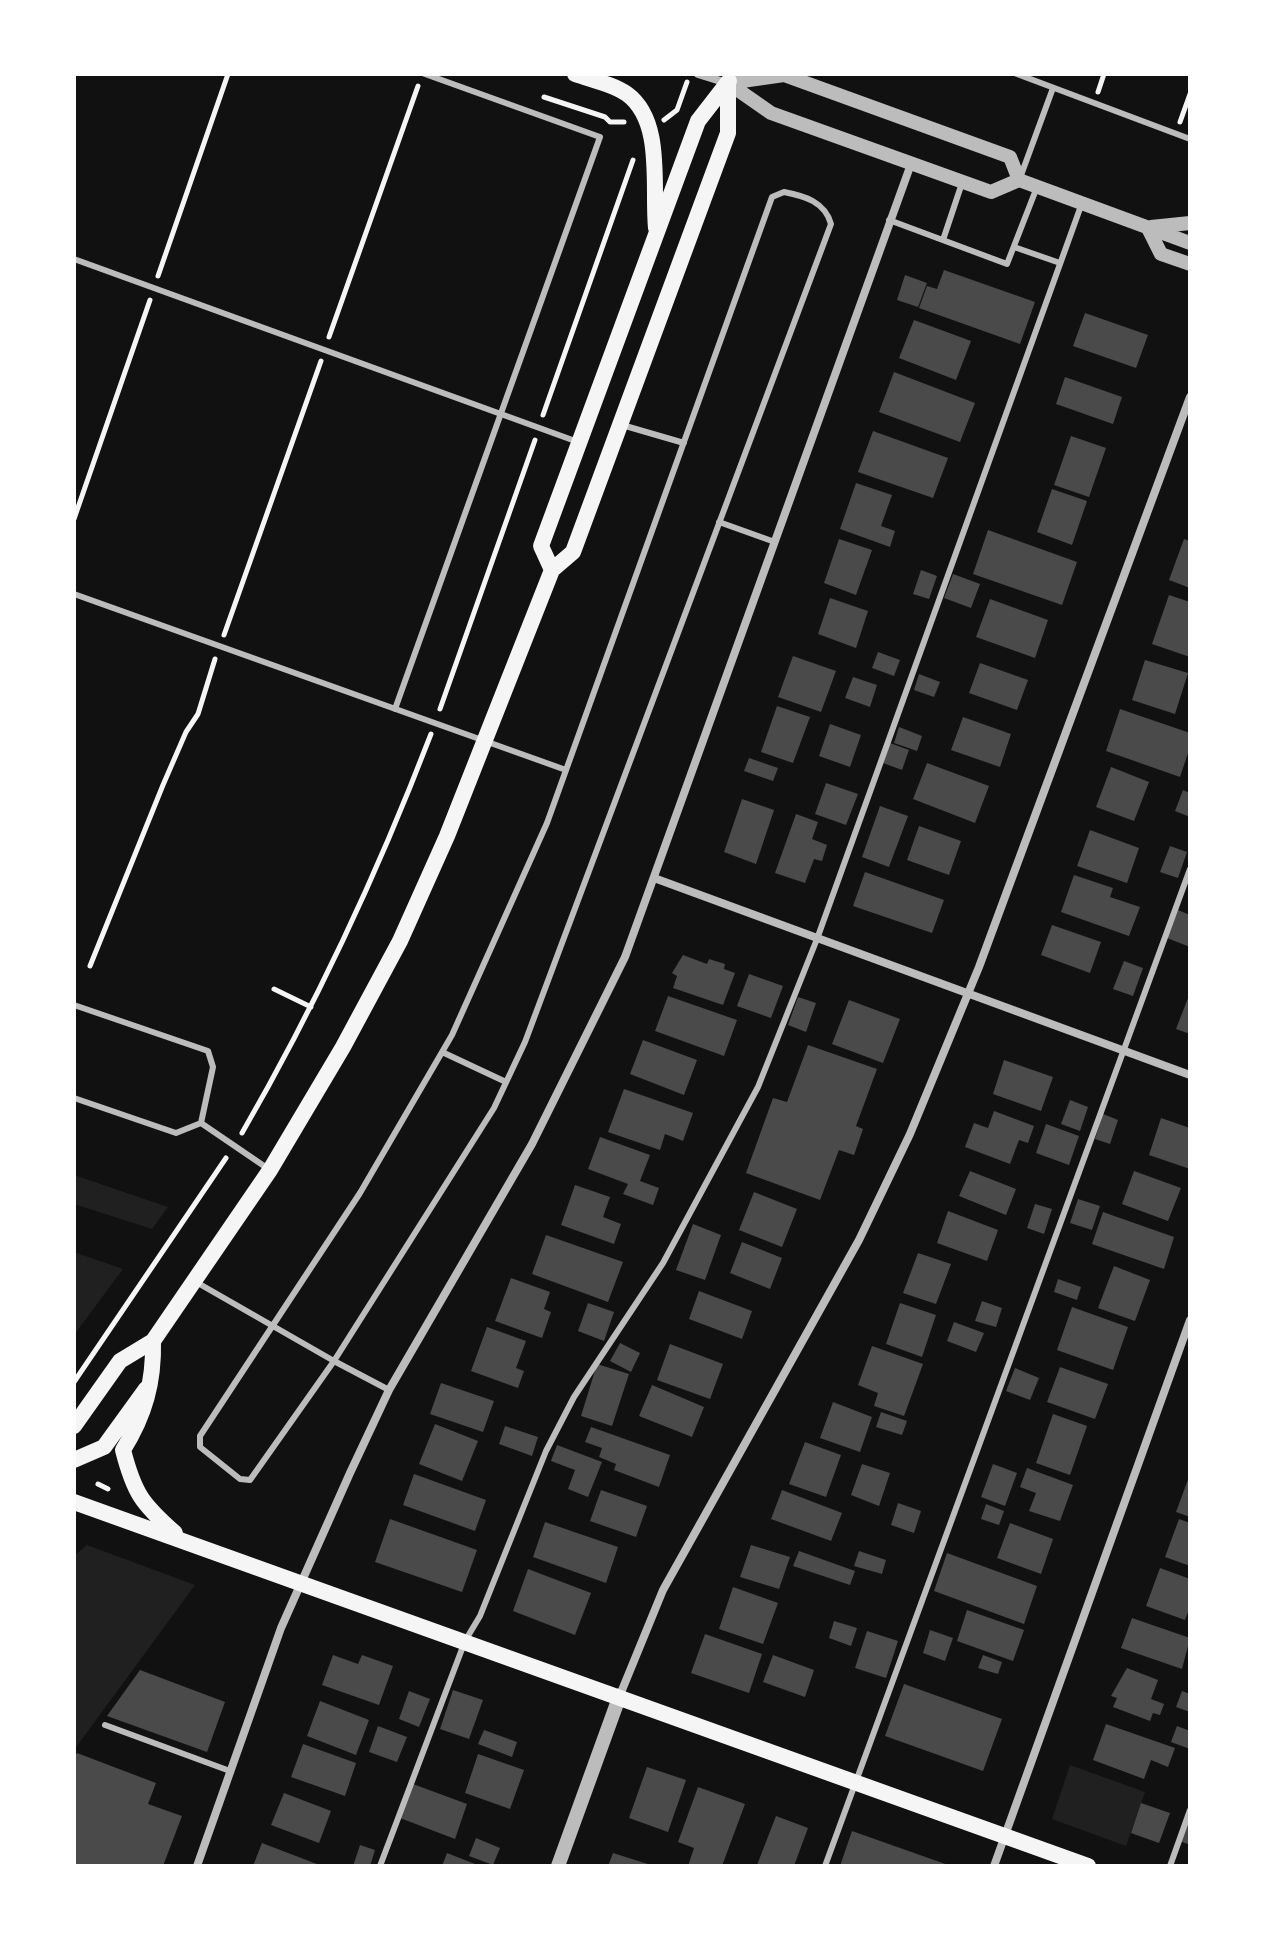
<!DOCTYPE html>
<style>
body{margin:0}
#map{position:relative;width:1264px;height:1940px;overflow:hidden;background:#111;font-family:"Fira Sans",sans-serif}
canvas{display:block}
.frame{position:absolute;inset:0;border:76px solid #fff;pointer-events:none}
</style>
<div id="map">
<canvas width="1264" height="1940"></canvas>
<div class="frame"></div>
</div>
<script>
const c = document.querySelector('canvas').getContext('2d');
c.lineJoin = 'round';
function paint(path, color) {
  c.fillStyle = color;
  c.fill(path, 'evenodd');
}
function trace(path, color, width, dash) {
  c.strokeStyle = color;
  c.lineWidth = width;
  c.lineCap = dash ? 'butt' : 'round';
  c.setLineDash(dash || []);
  c.stroke(path);
}
paint(new Path2D(`
 M74,1175L168,1207L152,1229L74,1204Z
 M74,1252L123,1269L74,1335Z
 M87,1545L195,1585L74,1750V1556Z
 M1070,1765L1145,1792L1126,1846L1052,1819Z`), '#202020');
paint(new Path2D(`
 M944,270L1035,302L1020,344L919,308L927,286L937,289Z
 M905,275L927,283L918,307L897,300Z
 M1085,313L1148,335L1136,368L1073,346Z
 M914,320L971,341L956,380L899,358Z
 M894,372L975,403L960,442L879,412Z
 M1065,377L1122,397L1113,424L1056,404Z
 M873,431L948,458L933,498L858,472Z
 M1071,436L1106,448L1089,497L1054,485Z
 M856,483L892,495L881,526L895,531L890,547L840,529Z
 M1052,489L1087,501L1072,545L1037,532Z
 M988,530L1077,562L1062,605L973,574Z
 M839,539L872,550L856,595L824,583Z
 M1184,539L1190,541V588L1169,580Z
 M921,570L937,576L929,599L913,594Z
 M953,574L980,584L971,608L944,598Z
 M1169,595L1190,602V657L1152,644Z
 M830,598L868,611L856,648L818,634Z
 M990,599L1048,620L1035,658L976,637Z
 M878,652L900,660L894,676L872,668Z
 M793,656L836,671L821,712L778,697Z
 M1145,660L1188,673L1175,714L1132,700Z
 M980,663L1028,680L1017,710L969,693Z
 M919,674L940,682L934,697L914,690Z
 M853,677L877,685L870,707L845,698Z
 M777,706L810,717L793,763L761,752Z
 M1120,709L1190,733V747L1180,777L1106,751Z
 M963,717L1011,734L1000,767L951,750Z
 M830,724L861,735L850,767L819,756Z
 M899,727L922,736L917,751L894,743Z
 M890,743L909,750L902,770L883,763Z
 M749,758L778,768L773,781L744,771Z
 M927,763L989,786L975,823L913,799Z
 M1111,767L1149,782L1134,821L1096,807Z
 M826,783L858,794L846,825L815,814Z
 M1183,790L1190,793V817L1175,811Z
 M742,799L774,810L756,864L724,852Z
 M880,806L908,816L889,867L862,857Z
 M796,814L818,822L812,839L827,845L822,861L814,859L805,883L775,873Z
 M919,826L961,841L949,875L907,860Z
 M1090,830L1139,848L1127,883L1077,866Z
 M1170,846L1187,852L1178,878L1160,872Z
 M865,872L944,900L932,933L853,906Z
 M1074,875L1113,888L1110,897L1140,907L1129,936L1061,912Z
 M1178,910L1190,915V947L1167,938Z
 M1052,925L1101,942L1090,973L1041,955Z
 M683,955L707,964L709,959L725,964L724,969L735,973L723,1005L673,988L677,976L672,973Z
 M1124,961L1143,968L1133,996L1113,989Z
 M749,974L783,986L771,1018L737,1006Z
 M668,996L737,1020L724,1056L655,1031Z
 M798,997L816,1003L806,1032L788,1025Z
 M1188,998L1190,999V1034L1176,1029Z
 M849,1000L900,1019L883,1063L832,1044Z
 M643,1040L697,1060L684,1095L630,1074Z
 M808,1045L877,1069L856,1126L863,1129L854,1155L839,1150L820,1200L746,1173L773,1098L787,1102Z
 M1004,1060L1053,1077L1041,1111L993,1094Z
 M624,1089L693,1113L683,1141L665,1134L660,1150L608,1132Z
 M1070,1100L1088,1107L1080,1131L1061,1124Z
 M994,1111L1034,1126L1028,1143L1019,1140L1010,1164L965,1147L974,1123L988,1128Z
 M1103,1114L1118,1120L1110,1144L1095,1139Z
 M1161,1118L1190,1128V1169L1149,1155Z
 M1046,1124L1079,1136L1069,1165L1036,1153Z
 M600,1137L650,1155L640,1181L659,1188L653,1205L623,1194L628,1184L588,1169Z
 M970,1171L1016,1189L1006,1215L959,1196Z
 M1134,1171L1181,1188L1168,1221L1122,1204Z
 M575,1185L610,1197L603,1217L621,1224L614,1244L561,1225Z
 M754,1192L797,1209L782,1247L739,1230Z
 M1078,1199L1100,1206L1092,1230L1070,1223Z
 M1035,1204L1052,1209L1044,1234L1027,1228Z
 M948,1211L998,1230L987,1261L937,1243Z
 M1103,1212L1174,1237L1164,1269L1092,1244Z
 M693,1224L721,1235L705,1280L676,1270Z
 M546,1235L623,1262L608,1302L532,1274Z
 M742,1242L782,1258L770,1289L730,1273Z
 M918,1253L951,1264L936,1304L903,1293Z
 M1114,1266L1150,1280L1135,1321L1098,1308Z
 M511,1278L550,1292L544,1309L551,1312L542,1338L495,1321Z
 M1058,1279L1081,1287L1077,1300L1054,1292Z
 M699,1291L752,1311L742,1339L689,1319Z
 M982,1301L1002,1308L996,1327L975,1321Z
 M588,1303L614,1312L604,1341L578,1331Z
 M900,1303L936,1315L922,1357L886,1344Z
 M1072,1307L1128,1327L1113,1370L1057,1350Z
 M954,1322L984,1333L976,1352L947,1341Z
 M487,1327L526,1341L516,1368L524,1371L518,1388L471,1371Z
 M620,1343L640,1353L631,1372L610,1361Z
 M670,1344L723,1364L710,1399L657,1380Z
 M872,1346L923,1364L904,1416L874,1406L878,1393L858,1385Z
 M597,1364L629,1374L612,1426L581,1416Z
 M1060,1367L1108,1384L1095,1419L1047,1402Z
 M1015,1368L1039,1378L1030,1400L1006,1391Z
 M441,1383L494,1401L483,1432L430,1414Z
 M652,1385L704,1407L692,1437L639,1416Z
 M833,1402L872,1417L860,1452L820,1438Z
 M881,1412L907,1421L902,1435L876,1427Z
 M1053,1414L1087,1426L1070,1475L1036,1463Z
 M435,1424L478,1441L462,1481L419,1464Z
 M505,1426L538,1437L532,1456L499,1444Z
 M591,1427L670,1455L659,1487L614,1470L616,1464L599,1457L602,1448L585,1442Z
 M805,1442L841,1455L826,1497L789,1484Z
 M557,1445L602,1462L588,1497L568,1489L575,1470L551,1461Z
 M862,1464L890,1473L879,1506L851,1495Z
 M993,1464L1017,1473L1005,1506L981,1497Z
 M1027,1468L1073,1485L1060,1521L1029,1511L1036,1493L1020,1487Z
 M414,1474L486,1500L475,1531L403,1505Z
 M1190,1474V1517L1176,1512Z
 M601,1490L647,1506L636,1537L590,1521Z
 M782,1490L842,1513L831,1541L771,1519Z
 M898,1503L921,1511L914,1533L891,1525Z
 M986,1504L1004,1511L999,1525L981,1519Z
 M390,1519L477,1550L462,1592L375,1562Z
 M1179,1519L1190,1523V1566L1165,1557Z
 M545,1522L618,1547L606,1583L533,1557Z
 M1010,1523L1053,1539L1041,1574L997,1558Z
 M751,1545L790,1557L779,1589L740,1577Z
 M799,1551L855,1571L850,1585L793,1566Z
 M859,1551L886,1560L882,1574L854,1566Z
 M947,1553L1037,1586L1024,1624L934,1591Z
 M1160,1568L1190,1579V1607L1185,1620L1146,1606Z
 M528,1569L591,1593L575,1635L513,1611Z
 M733,1587L778,1603L763,1644L719,1629Z
 M967,1610L1024,1630L1013,1661L957,1641Z
 M1132,1618L1190,1638L1182,1669L1121,1648Z
 M834,1621L857,1628L851,1646L829,1638Z
 M930,1630L953,1638L945,1661L923,1653Z
 M867,1631L898,1641L886,1678L855,1668Z
 M705,1634L762,1654L749,1693L691,1673Z
 M333,1655L358,1664L362,1655L393,1666L379,1705L322,1685Z
 M773,1655L814,1670L805,1697L763,1682Z
 M983,1655L1002,1662L998,1674L978,1668Z
 M1127,1668L1158,1680L1151,1699L1164,1704L1160,1715L1153,1713L1150,1721L1113,1707L1117,1698L1111,1696Z
 M140,1670L225,1702L207,1752L107,1716Z
 M904,1684L1002,1719L983,1771L885,1736Z
 M453,1690L483,1700L469,1739L440,1729Z
 M409,1691L430,1699L419,1727L399,1719Z
 M1182,1691L1190,1694V1712L1176,1707Z
 M320,1701L369,1720L356,1755L307,1736Z
 M1106,1724L1175,1748L1168,1767L1151,1760L1144,1779L1093,1760Z
 M378,1726L407,1737L397,1762L369,1752Z
 M1177,1726L1190,1731V1749L1171,1742Z
 M484,1730L517,1742L512,1757L478,1744Z
 M303,1744L356,1763L345,1796L291,1777Z
 M77,1753L156,1783L148,1804L182,1816L163,1866H74V1757Z
 M478,1754L524,1770L510,1809L465,1793Z
 M647,1767L686,1780L668,1832L629,1818Z
 M413,1784L467,1804L455,1839L400,1818Z
 M698,1787L745,1804L722,1866H688L694,1848L678,1842Z
 M284,1793L331,1811L319,1843L271,1825Z
 M1141,1803L1170,1813L1159,1843L1131,1833Z
 M776,1816L808,1828L794,1866L757,1865Z
 M1190,1816V1845L1180,1841Z
 M852,1831L951,1866H840Z
 M476,1838L500,1848L493,1865L469,1856Z
 M262,1843L322,1866H253Z
 M360,1845L375,1850L370,1866H353Z
 M447,1853L480,1866H442Z
 M613,1853L651,1865V1866H608Z`), '#4a4a4a');
trace(new Path2D(`
 M1098,92L1104,74
 M544,97L605,117L610,122H624
 M664,120L677,110L687,82
 M1180,122L1190,94
 M158,276L228,74
 M329,337L418,86
 M543,415L633,160
 M74,519L150,300
 M224,635L321,361
 M440,709L535,440
 M90,966L163,785L186,732L198,714L215,659
 M274,989L311,1007
 M242,1133C316,1005 378,872 431,734
 M74,1382L226,1158
 M98,1484L108,1489`), '#f5f5f5', 5);
trace(new Path2D(`
 M1017,74L1190,139
 M1020,178L1053,88
 M889,220L1007,264L1037,187
 M943,240L962,183
 M1014,247L1060,263
 M74,259L578,442
 M622,425L684,443
 M719,522L772,541
 M74,594L566,770
 M395,709L600,137L425,74
 M74,1005L208,1051L213,1067L201,1123L176,1133L74,1098
 M442,1052L506,1082
 M201,1123L267,1168
 M196,1282L334,1361L494,1108L525,1042L831,224C825,202 805,196 784,192L772,197L547,823L452,1035L360,1193L200,1436V1447L240,1479L250,1480L334,1361L389,1390
 M105,1725L230,1771
 M380,1866L465,1641L480,1616L546,1451L574,1397L663,1263L758,1087L817,939L1082,203
 M825,1866L1190,869
 M1170,1866L1190,1810`), '#bcbcbc', 6);
trace(new Path2D(`
 M698,74L727,83
 M654,878L1190,1075
 M620,1695L663,1590L859,1240L910,1134L979,967L1190,397
 M197,1866L281,1628L350,1473L389,1390L532,1144L625,957L911,164
 M994,1866L1190,1320`), '#bcbcbc', 8);
trace(new Path2D(`
 M728,83L771,113L991,192L1019,180L1190,243
 M728,83L784,75L1010,157L1019,180
 M1151,227L1190,223
 M1148,228L1161,254L1190,264
 M558,1866L620,1695`), '#bcbcbc', 14);
trace(new Path2D(`
 M575,74C592,80 613,84 627,94C664,121 652,187 656,228
 M552,570L541,546L698,121L729,81
 M153,1341C154,1382 145,1415 123,1450C134,1493 142,1504 175,1533
 M74,1426L120,1361L153,1341L270,1170L343,1047L400,941L447,836L552,570L573,552L728,133V83
 M74,1460L104,1447L146,1389
 M74,1502L1088,1866`), '#f5f5f5', 16);
</script>
